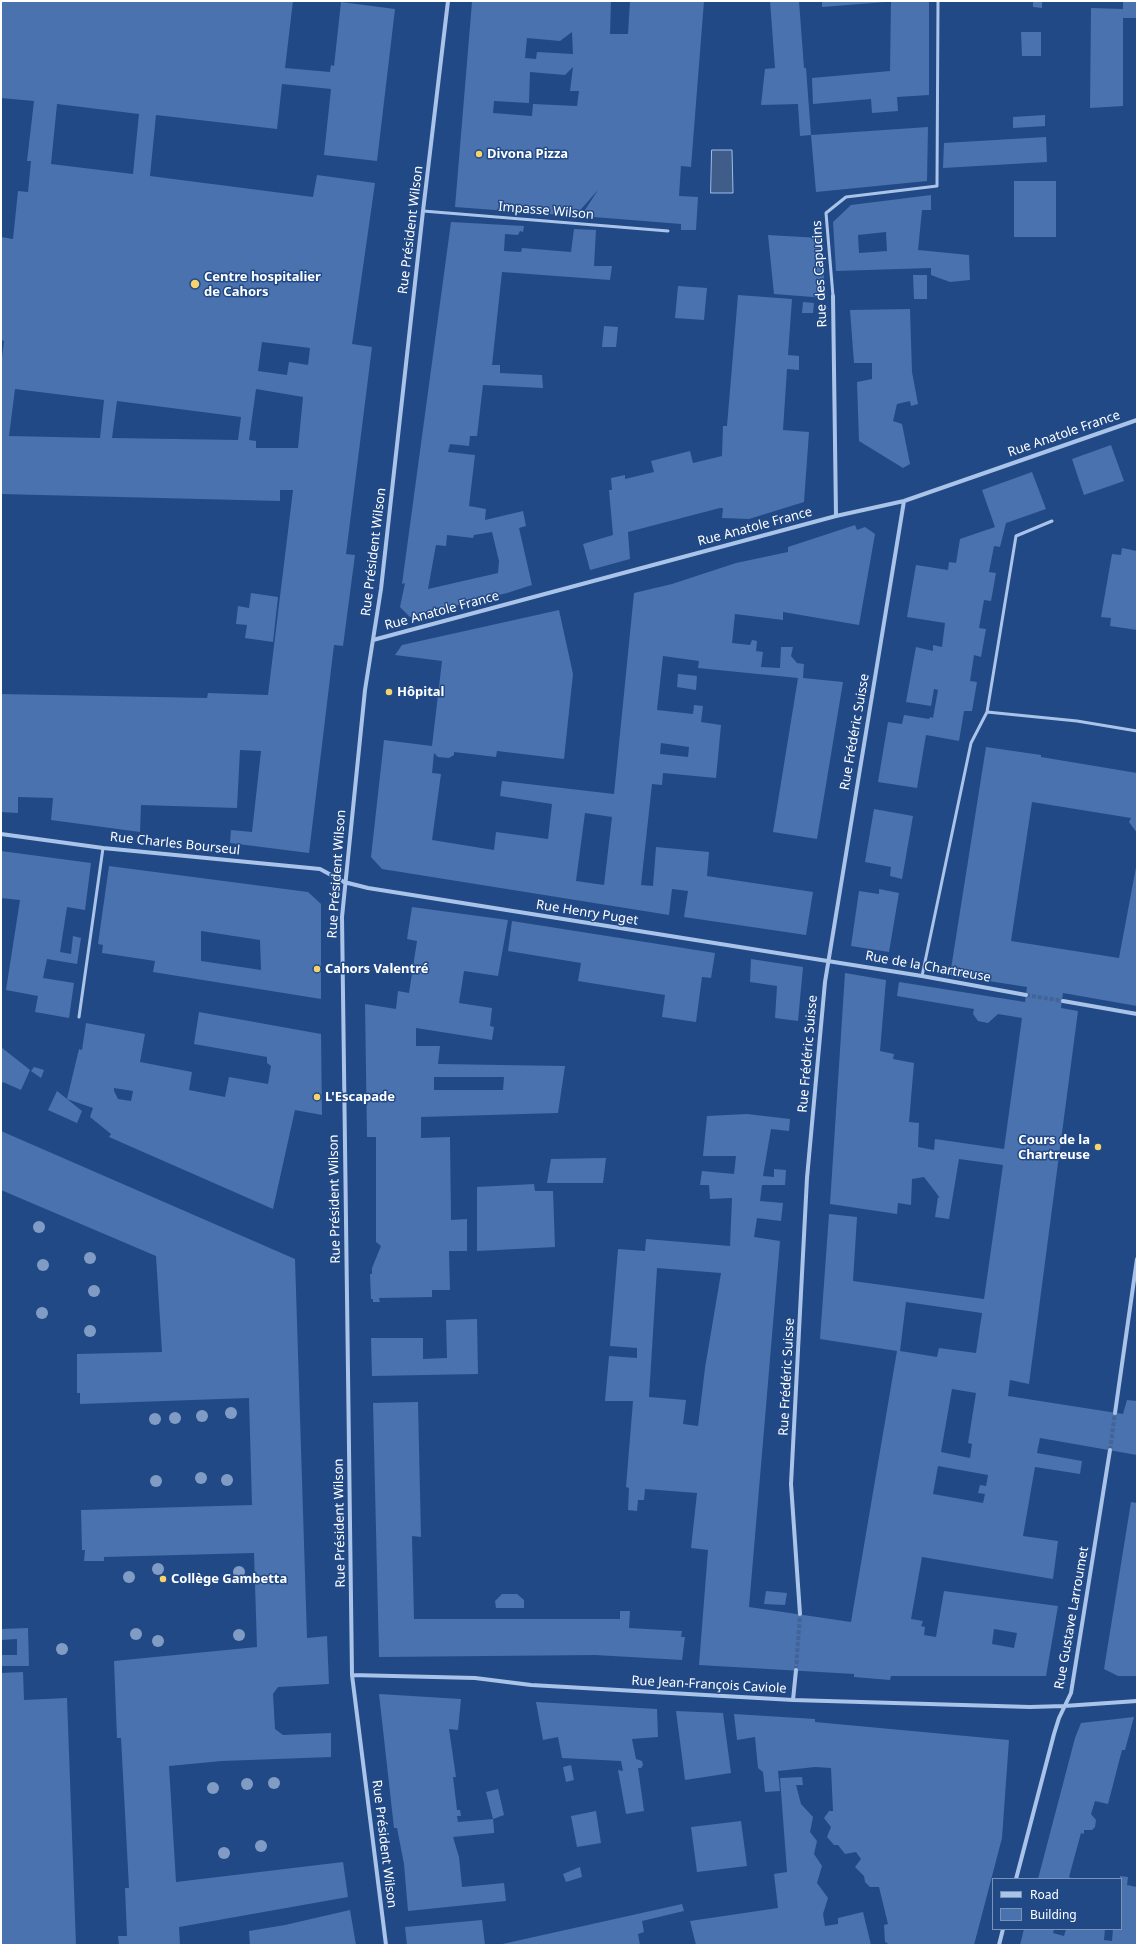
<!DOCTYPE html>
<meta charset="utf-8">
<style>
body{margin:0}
#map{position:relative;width:1138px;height:1946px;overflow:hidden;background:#214986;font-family:"Noto Sans",sans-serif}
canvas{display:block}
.frame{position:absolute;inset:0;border:2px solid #fff;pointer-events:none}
.legend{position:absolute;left:992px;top:1878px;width:130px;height:52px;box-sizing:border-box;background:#214986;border:1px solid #7a92b6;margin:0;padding:5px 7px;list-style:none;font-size:12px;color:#fff}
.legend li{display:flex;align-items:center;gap:8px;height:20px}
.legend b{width:20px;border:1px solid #7a92b6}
</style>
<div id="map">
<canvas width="1138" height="1946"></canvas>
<div class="frame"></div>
<ul class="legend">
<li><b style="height:5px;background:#aac4e9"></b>Road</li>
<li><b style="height:11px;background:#4a72ae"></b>Building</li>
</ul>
</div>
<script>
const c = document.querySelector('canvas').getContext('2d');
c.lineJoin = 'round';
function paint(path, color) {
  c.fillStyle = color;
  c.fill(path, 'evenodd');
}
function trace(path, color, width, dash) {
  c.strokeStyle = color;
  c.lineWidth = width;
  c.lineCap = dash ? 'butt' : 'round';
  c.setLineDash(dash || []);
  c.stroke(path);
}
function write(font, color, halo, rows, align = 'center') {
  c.font = font + ' "Noto Sans",sans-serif';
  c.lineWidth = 3;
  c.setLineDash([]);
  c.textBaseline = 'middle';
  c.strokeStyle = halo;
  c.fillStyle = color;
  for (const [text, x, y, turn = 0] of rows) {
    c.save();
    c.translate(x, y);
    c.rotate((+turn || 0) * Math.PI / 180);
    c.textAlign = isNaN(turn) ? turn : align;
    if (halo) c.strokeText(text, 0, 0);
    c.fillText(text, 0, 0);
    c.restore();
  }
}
const water = new Path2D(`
 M712,150H732L733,193H711Z`);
paint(water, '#405d89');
trace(water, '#9ebeeb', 1);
paint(new Path2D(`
 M1,1H293L285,68L330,72L331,65L334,66L341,2L395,9L377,161L324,155L331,89L282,84L277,129L156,115L150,176L313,197L317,175L375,183L352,344L372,347L346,554L355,555L343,646L334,645L309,853L230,843L231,830L252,832L261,751L240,750L237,808L141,805L140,832L51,820L53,798L18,797V813L1,812V694L207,698L208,693L268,695L293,490H280V501L1,494V366L4,341L1,340V237L13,239L18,191L28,192L31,161H27L34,101L1,98ZM57,104L139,114L133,174L51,164ZM262,342L310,348L308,365L289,362L287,375L258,371ZM15,389L104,400L100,438L9,436ZM256,389L303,397L298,448H256V441L249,440ZM117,401L241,417L238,440L112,438Z
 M495,1H611L610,34H628L630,1H704L691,167L681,166L679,196L698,197L696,230H681V224L581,216L598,190L575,216L455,207L472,2ZM572,32L573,54L537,52L536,59L525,58L527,38L560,41ZM573,67L570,91H579L577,106L533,104L532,116L493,113L494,101L529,103L530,72L565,75Z
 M770,1H799L804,68H806L811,135L800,136L798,104L761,105L765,69L775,68Z
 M822,1H885L886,2L822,7Z
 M891,1H929V95L897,97L898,111L872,113L871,99L813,104L812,78L890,71Z
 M1033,1H1042V8L1033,7Z
 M1123,1H1137V18H1123V106L1090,108L1091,8L1123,9Z
 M1021,32H1041V56H1022Z
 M1045,115V126L1013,128V117Z
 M928,127L927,181L816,192L811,135Z
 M1046,137L1047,162L943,168L944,143Z
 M1014,181H1056V237H1014Z
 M931,195V210H922L918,250L969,255L970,280L950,282L931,275V268L836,271L833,222L851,205ZM886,232L887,251L859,253L858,235Z
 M451,222L524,226L523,232L520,231L518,235L505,234L504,251L521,252L522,248L571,252L574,229L596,230L594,266H612L610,280L502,272L492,365H500V373L542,375L543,388L483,385L477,436H470L469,446L450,444L448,452L475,455L469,506L486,509L485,520L523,511L526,526L519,528L532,585L507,593L410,617L400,607L405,583L402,584ZM492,532L499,561L498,573L428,589L436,545L446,546L447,535L473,538L474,535Z
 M768,235L820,238L826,298L774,294Z
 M913,275H927V299H914Z
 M678,286L707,288L704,320L675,318Z
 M738,295L792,299L788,355L799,356V370L787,369L783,430L809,432L804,502L749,519L722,518L723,508H720L628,532L630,559L590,570L583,544L613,535L609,490H612L611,478L625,475V479L654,472L651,461L690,451L693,463L722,456L723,426H727Z
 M803,302L814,303L813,313H802Z
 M910,309L912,372L918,404L911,406L910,401L897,404L893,421L902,424L910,464L903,468L859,441L857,382L872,379V363H854L850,310Z
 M604,326L618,327L616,347H602Z
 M1111,445L1124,481L1084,495L1072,459Z
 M1032,472L1046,509L1006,523L1000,547L994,546L989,572L996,573L991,601L984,600L979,628L986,629L981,657L974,655L970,681L977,682L972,711H964L959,741L926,735L917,788L878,782L888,722L902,724L904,715L929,719L930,717L933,718L938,690L934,689L931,706L906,702L916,647L933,651V645L942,647L945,623L907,617L916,565L948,570L949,562L956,563L960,539L995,527L982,490Z
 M855,525L857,530L865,527L875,534L859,625L783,612V620L735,614L732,643L750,645L752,640L757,641L756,651L763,652L761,667L780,668L781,647H793L791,656L797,663L804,664L803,678L843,682L817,839L773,832L798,678L698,668L699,661L663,656L657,710L693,714L694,705L703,706L701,722L721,725L716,778L663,773L662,785L652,784L641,885L653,886L656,847L709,852L707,876L813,892L806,935L684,917L688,891L672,889L669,915L382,869L371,857L384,740L432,746L442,661L395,655L402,645L559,610L573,674L564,759L497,751L496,757L454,752V755L449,758L438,757L434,753L432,773L441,774L432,840L494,850L496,832L548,839L552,804L500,796L502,781L614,794L634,593L672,584L736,563L788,552V547ZM661,743L689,747L688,757L660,754ZM585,813L612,817L604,885L576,881Z
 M1122,548L1137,551V630L1110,626L1111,618L1101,617L1112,554L1121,555Z
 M251,593L278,597L273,642L245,638L247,625L236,624L238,606L249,608Z
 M678,674L697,676L696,690L677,687Z
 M986,747L1041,755V757L1137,773V833L1129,822L1131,818L1032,802L1011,941L1119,958L1137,862V1006L1063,993L1061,1008L1078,1011L1029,1384L1010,1380L1008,1396L1123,1414L1127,1400L1137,1401V1455L1040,1438L1037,1453L1082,1461L1080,1474L1035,1467L1023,1536L1058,1541L1053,1579L922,1557L911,1619L923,1621L921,1626L925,1627L924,1635L936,1637L944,1591L1058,1606L1046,1676H891L890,1680L854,1677V1674L699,1665L708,1550L691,1548L697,1493L645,1489L644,1500H638L637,1511L628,1510L629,1488L626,1487L633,1401H605L609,1356L637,1358V1348L610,1346L618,1249L645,1251L646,1239L730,1246L732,1198L710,1199L709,1185H700L702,1171L734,1174L736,1156H703L707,1116L747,1114L790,1119L789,1131L771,1129L763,1176L774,1177V1169L786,1170L785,1185H762L760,1201L783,1203L781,1221L757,1218L754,1237L780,1241L749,1607L851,1622L897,1351L820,1339L829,1214L857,1217L853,1281L984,1299L1003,1165L959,1159L949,1219L935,1217L938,1197L940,1198L924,1177L912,1179L911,1205L898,1203L897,1214L830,1204L845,973L886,980L880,1051L894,1054L893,1059L914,1063L909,1122L919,1123L918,1147L934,1150L935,1139L1004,1149L1022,1018L998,1014L988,1023L978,1021L973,1014L974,1009L897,996L899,982L1025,1002L1027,987L950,975ZM657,1268L721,1273L705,1368L698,1426L683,1424L686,1400L649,1397ZM906,1302L982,1313L976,1353L939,1348L937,1357L900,1351ZM952,1389L976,1393L968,1443L972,1444L970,1458L941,1452ZM938,1466L988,1475L986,1486L980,1485L978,1493L985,1494L983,1503L933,1494ZM994,1629L1017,1633L1014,1648L992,1644Z
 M874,809L913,816L902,879L890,876L891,867L865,862Z
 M1,851L91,863L85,910L67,907L60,952L71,954L73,936L81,938L77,964L47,959L43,978L74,983L69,1018L35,1012L38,996L6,990L20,900L1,898Z
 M109,866L308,892L321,904V999L153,972L155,961L102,953L103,945L98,944ZM201,931L260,940L261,970L201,961Z
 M879,889L899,893L889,952L851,946L859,891L879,894Z
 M412,907L508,920L498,976L464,971L459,1003L492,1008L490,1026L494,1027L492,1040L416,1028V1046H440L438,1064L565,1066L558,1113L421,1117V1138L450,1137L451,1220L467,1219V1251H449L450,1290H432V1297L379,1298L380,1302H373V1299H371L370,1274H372V1268L381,1246L376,1242V1137H367L365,1004L396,1009L398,991L409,993L417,941L407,939ZM434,1077H504L503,1090H434Z
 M512,921L715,953L711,978L702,977L696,1022L662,1017L665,995L578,981L581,963L508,951Z
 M751,959L803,967L798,1021L775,1018L777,986L750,982Z
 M199,1012L321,1034L322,1115L295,1110L273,1209L109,1137L111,1134L90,1117L93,1108L67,1099L82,1111L77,1123L48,1110L57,1091L67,1099L79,1049L82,1050L86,1023L145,1034L140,1062L192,1072L189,1090L225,1097L229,1077L268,1084L271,1066L267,1063V1057L194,1044ZM114,1088L133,1091L131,1101L118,1099L114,1091Z
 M1,1047L30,1070L21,1090L3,1082L1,1084Z
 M34,1067L44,1070L41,1078L31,1071Z
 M1,1131L295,1259L307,1638L327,1636L329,1684L278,1687L273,1694L275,1729L283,1735L331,1733V1757L222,1761L169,1766L176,1882L343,1862L348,1897L179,1927L180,1945H119L118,1936H127L125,1888H129L121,1738H117L114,1661L257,1647L254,1553L104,1557V1561H84L85,1550H82L81,1510L252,1505L249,1398L80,1404V1393H77V1354L162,1352L156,1256L1,1190Z
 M606,1158L603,1183H547L551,1159Z
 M534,1184L535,1191H553L555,1247L477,1251V1187Z
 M477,1319L478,1374L372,1376L371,1338H423V1359L447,1358L446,1320Z
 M418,1402L421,1537L412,1536L414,1619H620V1611H630L629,1628L682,1631L681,1637H685L682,1660L595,1655L379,1657L373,1403Z
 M1131,1502L1137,1503V1676H1118L1104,1669Z
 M766,1591L787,1593L785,1605L764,1604Z
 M502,1594H517L524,1600V1608H496L495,1601Z
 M28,1628L29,1666H1V1655H17V1639L1,1640V1629Z
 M23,1672L24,1700L67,1698L76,1945H1V1673Z
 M379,1694L461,1699L458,1730L449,1729L456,1777H453L457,1810H460L461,1816H457L458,1822L493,1819L494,1829V1833L453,1837L459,1857L462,1887L504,1883L506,1901L408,1911L404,1864L397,1828H394Z
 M536,1702L657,1709L658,1737L632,1739L636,1759L642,1761L643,1765L641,1768H638L644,1811L626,1814L618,1770L623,1771L621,1761L562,1758L558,1737L543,1740Z
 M676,1711L723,1713L731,1773L685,1780Z
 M734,1714L815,1719V1722L1009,1740L1002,1838L974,1945H890L885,1942L884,1925L888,1924L879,1887H870L865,1882L864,1876L855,1867L861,1859L856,1852L845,1854L838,1845H834L827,1837L831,1827L824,1818L829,1811H833L831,1768L815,1767L778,1771L780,1791L765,1792L763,1772L758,1768L755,1737L737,1740Z
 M1134,1717L1125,1750H1122L1108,1804L1095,1801L1091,1814L1096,1820L1095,1827L1092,1830H1084V1834L1081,1833L1069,1877L1073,1879H1038L1075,1738L1081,1723Z
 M571,1765L574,1780L566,1782L563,1767Z
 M802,1777L803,1785H796L801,1804L813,1817L810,1832L817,1841L814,1854L822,1866L817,1883L828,1898L823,1914L825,1926L838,1924V1918L863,1912L871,1945H696L690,1921L778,1908L774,1874L787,1872L780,1778Z
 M498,1789L504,1815L493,1819L486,1792Z
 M596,1811L601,1843L577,1847L571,1816Z
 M741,1821L747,1866L697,1872L691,1827Z
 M580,1867L582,1877L566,1882L563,1874Z
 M1120,1876L1128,1877L1127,1885L1137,1887V1945H1020L1024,1929H1054L1053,1933L1064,1936L1066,1929H1105L1104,1940L1112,1941L1113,1929H1121Z
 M682,1904L684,1911L642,1921L644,1932L638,1934L640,1945H498Z
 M350,1910L356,1945H250L249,1931L285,1925Z
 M482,1920L485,1945H407L405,1927Z`), '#4a72ae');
trace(new Path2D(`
 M1026,995L1063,1001
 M1110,1450L1115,1413
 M796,1670L800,1614`), '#426498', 4, [4, 2]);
trace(new Path2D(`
 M423,211L668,231
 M833,296L826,213L846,197L937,186L938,1
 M987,712L1077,721L1137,731
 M922,976L971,743L987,712L1016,536L1052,521
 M79,1017L103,848`), '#aac4e9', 3);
trace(new Path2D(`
 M833,296L836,516
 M373,640L836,516L904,501L1137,420
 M1,834L103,848L320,869L344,882L368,888L922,976L1026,995
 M1063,1001L1137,1014
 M1115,1413L1137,1259
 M800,1614L791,1484L807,1178L825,982L904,501
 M352,1675L475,1678L531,1685L793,1700L1030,1707L1064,1706L1137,1701
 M793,1700L796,1670
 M1016,1879L1054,1734L1059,1718L1071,1693L1110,1450
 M386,1945L352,1675L342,917L365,690L381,589L423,211L448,1
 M999,1945L1003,1929`), '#aac4e9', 4);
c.fillStyle = '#819cc4';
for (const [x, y] of [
 [39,1227],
 [90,1258],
 [43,1265],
 [94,1291],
 [42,1313],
 [90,1331],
 [231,1413],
 [202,1416],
 [175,1418],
 [155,1419],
 [201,1478],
 [227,1480],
 [156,1481],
 [158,1569],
 [239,1572],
 [129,1577],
 [136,1634],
 [239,1635],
 [158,1641],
 [62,1649],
 [274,1783],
 [247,1784],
 [213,1788],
 [261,1846],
 [224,1853]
]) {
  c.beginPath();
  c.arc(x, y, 6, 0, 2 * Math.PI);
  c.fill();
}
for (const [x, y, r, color] of [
 [479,154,4,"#f6d46b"],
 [195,284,5,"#f6d46b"],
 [389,692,4,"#f6d46b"],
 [317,969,4,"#f6d46b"],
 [317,1097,4,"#f6d46b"],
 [1098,1147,4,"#f6d46b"],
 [163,1579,4,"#f6d46b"]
]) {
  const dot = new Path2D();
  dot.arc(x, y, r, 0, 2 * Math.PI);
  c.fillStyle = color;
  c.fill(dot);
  trace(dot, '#214986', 1.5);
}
write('bold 13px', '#fff', '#214986', [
 ["Divona Pizza",487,154],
 ["Centre hospitalier",204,277],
 ["de Cahors",204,292],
 ["Hôpital",397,692],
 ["Cahors Valentré",325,969],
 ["L'Escapade",325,1097],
 ["Cours de la",1090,1140,"right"],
 ["Chartreuse",1090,1155,"right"],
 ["Collège Gambetta",171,1579]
], 'left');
write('13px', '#fff', '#214986', [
 ["Impasse Wilson",546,211,5],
 ["Rue Président Wilson",411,230,-83],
 ["Rue des Capucins",820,274,-93],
 ["Rue Anatole France",1064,434,-19],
 ["Rue Anatole France",755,527,-15],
 ["Rue Président Wilson",374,552,-83],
 ["Rue Anatole France",442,611,-15],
 ["Rue Frédéric Suisse",855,732,-80],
 ["Rue Charles Bourseul",175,844,6],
 ["Rue Président Wilson",337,874,-86],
 ["Rue Henry Puget",587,913,9],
 ["Rue de la Chartreuse",928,967,10],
 ["Rue Frédéric Suisse",808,1054,-85],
 ["Rue Président Wilson",335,1199,-91],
 ["Rue Frédéric Suisse",787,1377,-87],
 ["Rue Président Wilson",340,1523,-91],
 ["Rue Gustave Larroumet",1072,1618,-80],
 ["Rue Jean-François Caviole",709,1685,3],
 ["Rue Président Wilson",384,1844,83]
]);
</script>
